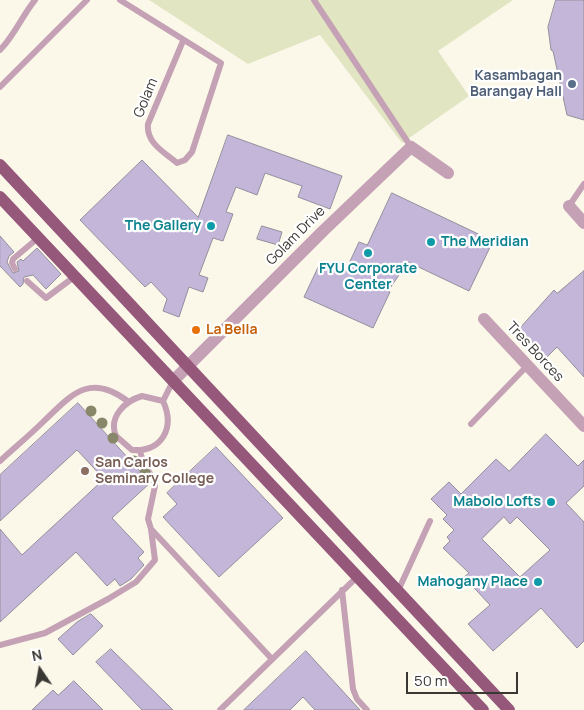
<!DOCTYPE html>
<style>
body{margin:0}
#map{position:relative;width:584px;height:710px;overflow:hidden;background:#fbf8ea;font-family:Manrope,sans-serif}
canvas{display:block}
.north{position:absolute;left:15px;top:645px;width:50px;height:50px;-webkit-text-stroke:4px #fff;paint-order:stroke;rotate:348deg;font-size:14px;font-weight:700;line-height:20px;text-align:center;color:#3a3833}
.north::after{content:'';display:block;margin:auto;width:18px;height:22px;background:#3a3833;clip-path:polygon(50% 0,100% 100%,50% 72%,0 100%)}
.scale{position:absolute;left:406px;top:672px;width:112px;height:22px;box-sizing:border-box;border:2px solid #3a3833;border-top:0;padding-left:6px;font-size:15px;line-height:18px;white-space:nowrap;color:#3a3833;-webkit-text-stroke:4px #fff;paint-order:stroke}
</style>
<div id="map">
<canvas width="584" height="710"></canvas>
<div class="north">N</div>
<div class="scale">50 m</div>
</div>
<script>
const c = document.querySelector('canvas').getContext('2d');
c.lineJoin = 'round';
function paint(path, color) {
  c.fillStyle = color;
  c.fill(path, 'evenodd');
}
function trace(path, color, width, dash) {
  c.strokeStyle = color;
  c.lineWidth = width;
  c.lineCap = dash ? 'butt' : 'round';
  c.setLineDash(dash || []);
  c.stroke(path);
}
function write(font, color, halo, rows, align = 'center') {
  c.font = font + ' Manrope,sans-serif';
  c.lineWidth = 4.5;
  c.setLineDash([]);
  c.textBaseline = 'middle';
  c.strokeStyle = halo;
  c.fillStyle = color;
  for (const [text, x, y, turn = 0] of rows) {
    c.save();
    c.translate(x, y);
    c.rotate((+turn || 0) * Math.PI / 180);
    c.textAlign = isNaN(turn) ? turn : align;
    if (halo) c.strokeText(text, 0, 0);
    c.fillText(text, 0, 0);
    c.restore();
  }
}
paint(new Path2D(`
 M149,0H513L438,51L469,96L402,143L320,35L248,64Z`), '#e2e5c2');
const building = new Path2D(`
 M556,0H584V120L567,115L553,51L551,50L548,27Z
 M228,135L342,176L330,209L298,197L302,186L265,173L257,195L236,187L226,212L233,214L223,241L213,238L199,275L208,278L203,292L189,287L179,317L163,311L167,299L151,282L145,287L80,220L142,160L198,217Z
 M392,193L493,241L469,291L408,262L388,291L390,292L373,328L304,297L321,261L345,272L359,242L367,245Z
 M262,226L282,232L278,245L257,239Z
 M0,236L14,252L9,256L7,262L13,273L19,271L17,262L21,259L23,261L37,248L61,274L46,289L33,275L24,277L23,284L20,287L0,266Z
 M584,271V377L557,347L546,358L519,329L554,290L557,293Z
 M78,403L149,481L150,483L112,518L144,552L138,558L144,565L131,579L120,586L115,579L107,586L76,552L0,622V529L22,555L104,479L77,450L0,521V475Z
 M546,434L578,466L584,460V486L566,503L584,522V641L577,648L541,608L493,651L468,624L490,605L464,577L469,573L443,548L450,541L447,537L454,530L443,519L447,515L431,499L449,482L461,494L496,459L509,471ZM504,517L510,524L517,517L550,550L520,577L482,539Z
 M216,447L283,518L219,577L163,517L177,504L167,493Z
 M91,614L103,626L73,655L58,639L77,622Z
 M111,649L173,710H142L96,662Z
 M306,651L360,710H315L303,697L290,710H244Z
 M74,681L103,710H32L53,690L58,695Z`);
paint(building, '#c3b6d8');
trace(building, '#938f9c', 1);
trace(new Path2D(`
 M120,0L221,63L192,152L185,160L177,163C164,152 146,143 148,124L183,41
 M314,0L411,147
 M0,50C14,36 22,16 35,0
 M0,87L87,0
 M569,206L584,184
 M15,269L12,263L13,259L38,238
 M27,281L46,298L74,277
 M142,396L163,401C175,427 163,452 132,450L116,436C108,417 125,401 142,396Z
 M163,401L173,381
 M471,424L527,366
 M140,451L144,465L154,479L155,486L148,519L151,529L271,658
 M0,461C14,448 30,435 44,421C72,394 90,372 129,402
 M342,590L353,689L357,699L367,710
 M398,591L430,521
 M0,645L45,633L108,599L136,582L155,560L151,529
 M220,710L358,576`), '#c4a1b4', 6);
trace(new Path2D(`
 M569,206L584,223
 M484,319L584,426
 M173,381L322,232L411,147L448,173`), '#c4a1b4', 12);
trace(new Path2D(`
 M0,165L509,710
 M0,197L483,710`), '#95587b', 12);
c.fillStyle = '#888769';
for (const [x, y] of [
 [91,411],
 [102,423],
 [113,438],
 [134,461],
 [145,473]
]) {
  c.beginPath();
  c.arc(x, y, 5.5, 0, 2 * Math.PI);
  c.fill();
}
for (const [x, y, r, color] of [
 [572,84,5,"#5c6f8a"],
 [211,226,5,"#0f9aa8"],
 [431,242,5,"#0f9aa8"],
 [368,253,5,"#0f9aa8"],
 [196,330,5,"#e8710a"],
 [85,471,5,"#8d6e63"],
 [551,502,5,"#0f9aa8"],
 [538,582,5,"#0f9aa8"]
]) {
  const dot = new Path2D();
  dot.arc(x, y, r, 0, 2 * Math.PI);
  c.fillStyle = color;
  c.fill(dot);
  trace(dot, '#fff', 2);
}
write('bold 14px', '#4e5e75', '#fff', [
 ["Kasambagan",562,76],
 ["Barangay Hall",562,92]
], 'right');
write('14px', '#3a3833', '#fff', [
 ["Golam",146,98,-68],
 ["Golam Drive",296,236,-45],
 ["Tres Borces",535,352,47]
]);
write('bold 14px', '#0d838f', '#fff', [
 ["The Gallery",201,226],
 ["The Meridian",441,242,"left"],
 ["FYU Corporate",368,269,"center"],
 ["Center",368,285,"center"],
 ["Mabolo Lofts",541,502],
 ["Mahogany Place",528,582]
], 'right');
write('bold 14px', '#c56008', '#fff', [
 ["La Bella",206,330]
], 'left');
write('bold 14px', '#785e54', '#fff', [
 ["San Carlos",95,463],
 ["Seminary College",95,479]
], 'left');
</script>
